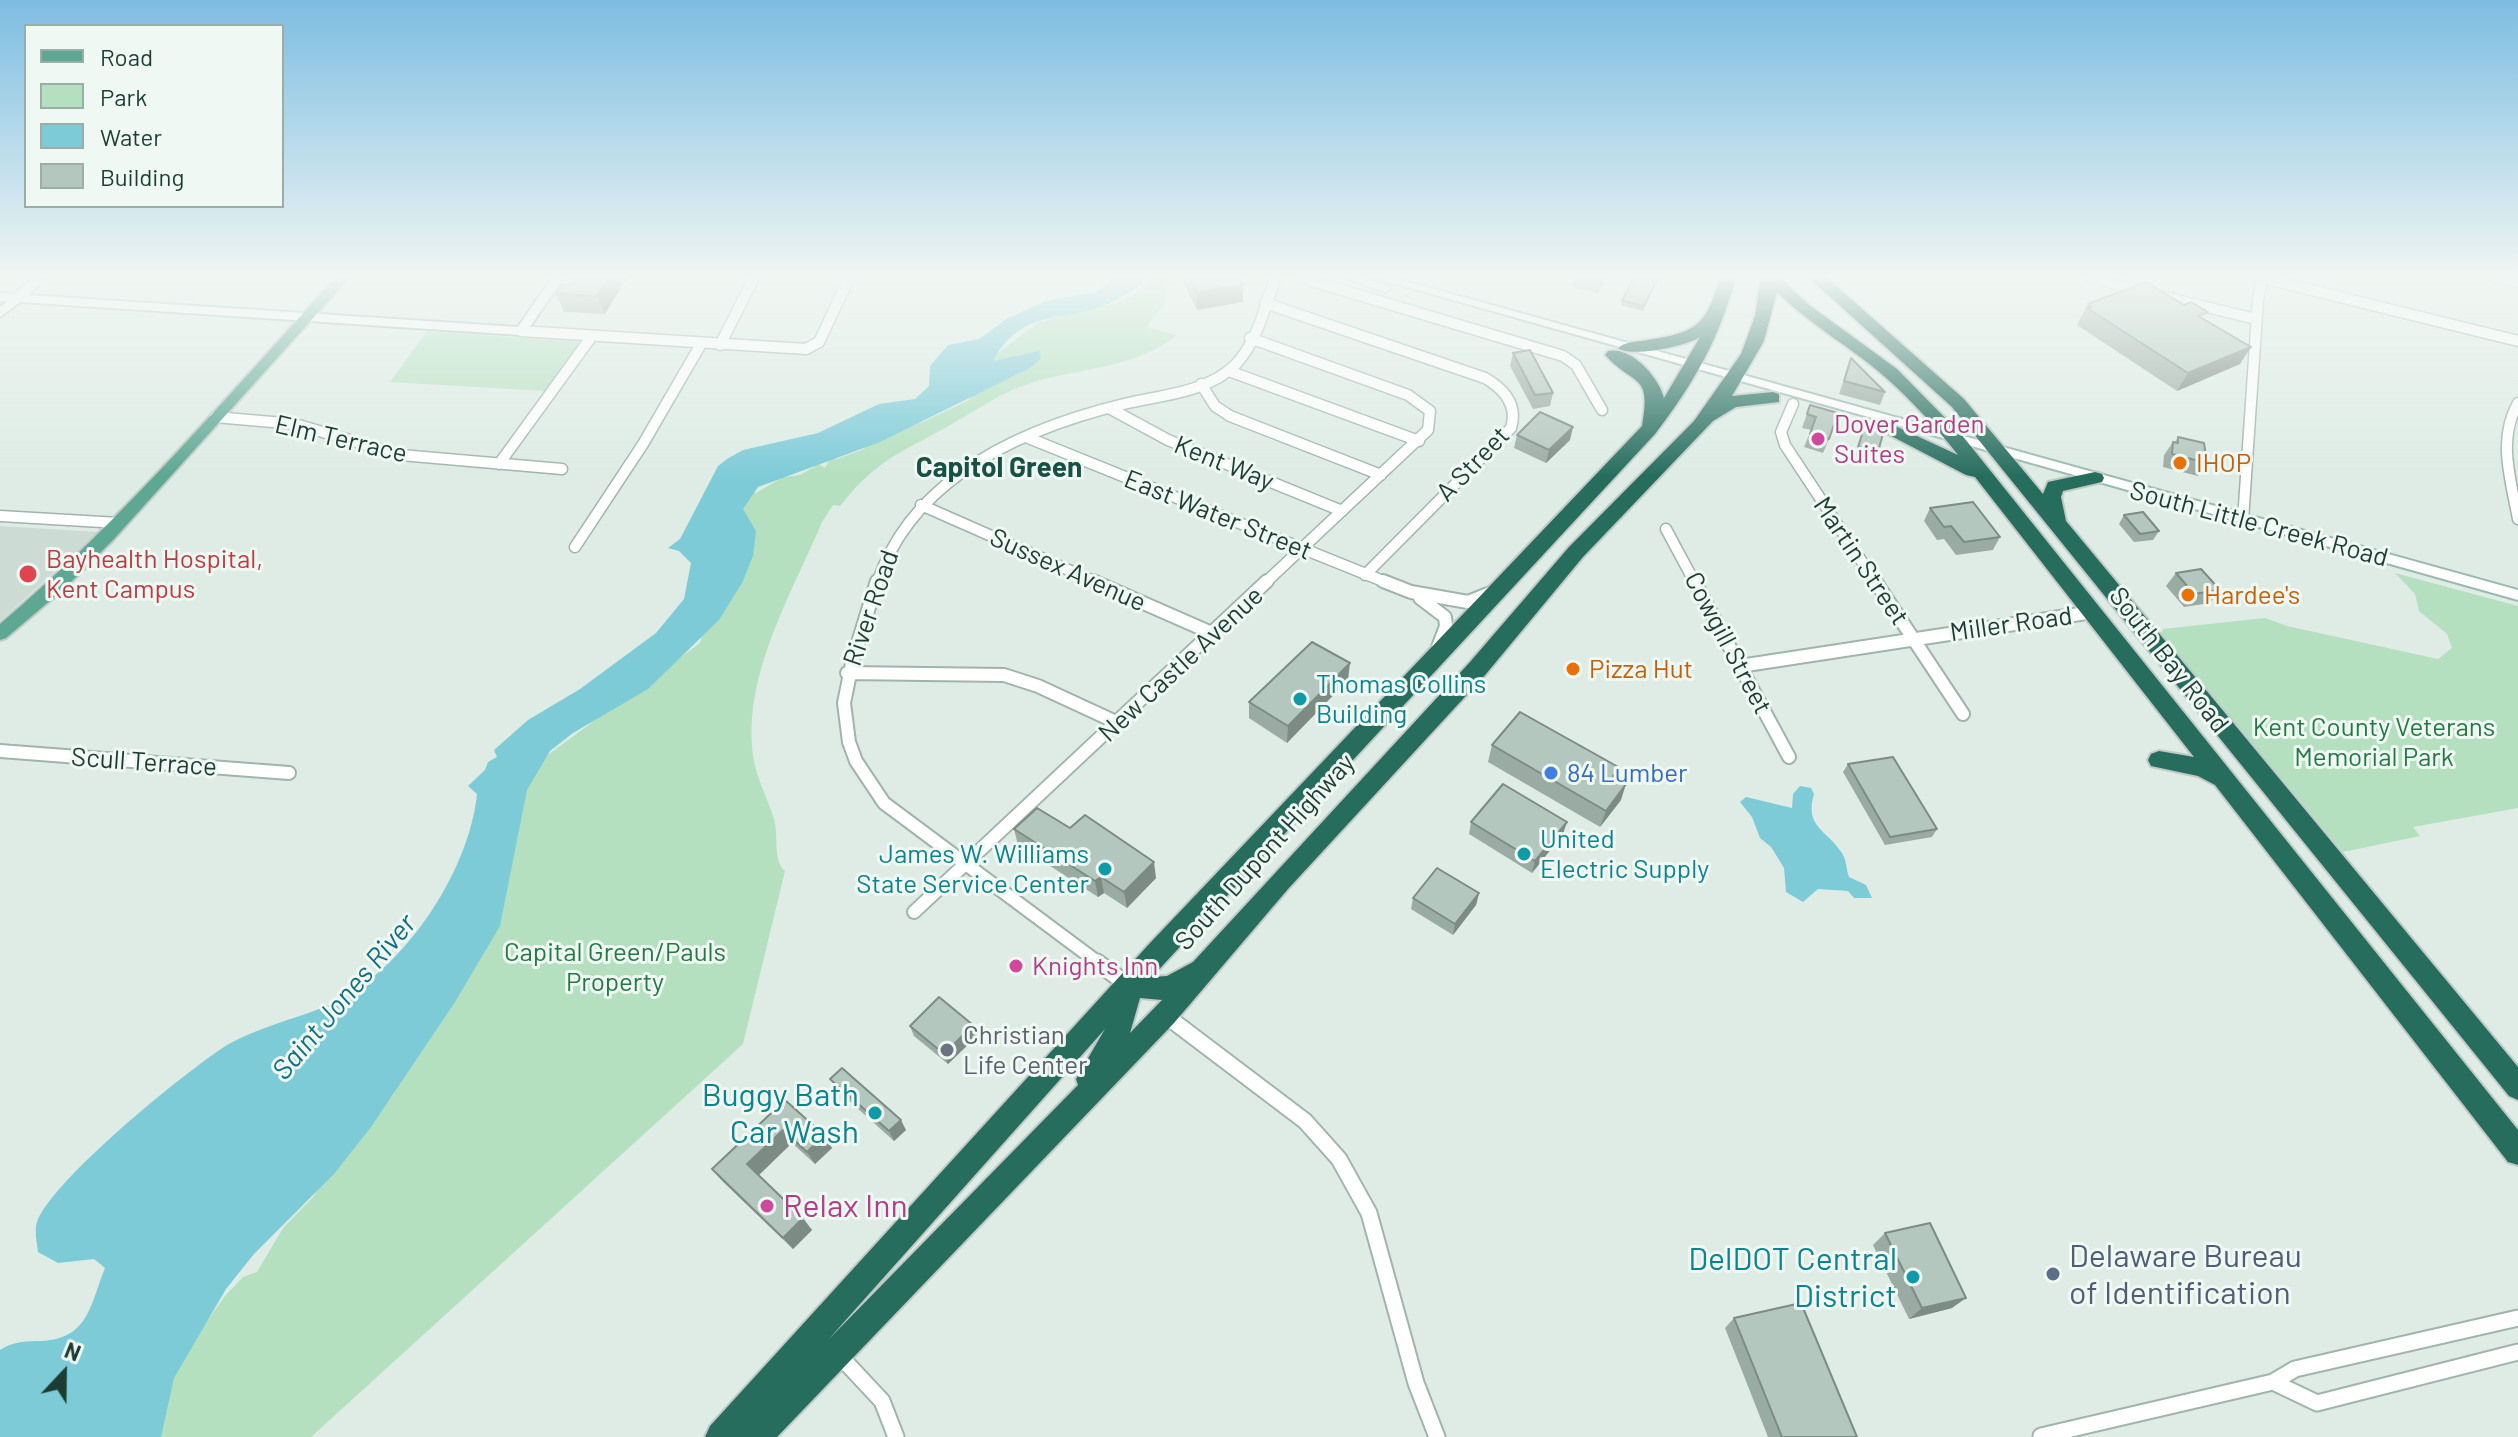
<!DOCTYPE html>
<style>
body{margin:0}
#map{position:relative;width:2518px;height:1437px;overflow:hidden;background:#deece5;font-family:Barlow,sans-serif}
canvas{display:block}
.legend{position:absolute;left:24px;top:24px;width:260px;height:184px;box-sizing:border-box;background:#eff8f3;border:2px solid #9bada7;margin:0;padding:10px 14px;list-style:none;font-size:24px;color:#1d3d34}
.legend li{display:flex;align-items:center;gap:16px;height:40px}
.legend b{width:40px;border:2px solid #9bada7}
.north{position:absolute;left:24px;top:1333px;width:80px;height:80px;-webkit-text-stroke:6px #eff8f3;paint-order:stroke;rotate:22deg;font-size:22px;font-weight:700;line-height:32px;text-align:center;color:#1d3d34}
.north::after{content:'';display:block;margin:auto;width:28px;height:36px;background:#1d3d34;clip-path:polygon(50% 0,100% 100%,50% 72%,0 100%)}
</style>
<div id="map">
<canvas width="2518" height="1437"></canvas>
<ul class="legend">
<li><b style="height:10px;background:#5da793"></b>Road</li>
<li><b style="height:22px;background:#b4e0bf"></b>Park</li>
<li><b style="height:22px;background:#7ecbd8"></b>Water</li>
<li><b style="height:22px;background:#b3c7be"></b>Building</li>
</ul>
<div class="north">N</div>
</div>
<script>
const c = document.querySelector('canvas').getContext('2d');
c.lineJoin = 'round';
function paint(path, color) {
  c.fillStyle = color;
  c.fill(path, 'evenodd');
}
function trace(path, color, width, dash) {
  c.strokeStyle = color;
  c.lineWidth = width;
  c.lineCap = dash ? 'butt' : 'round';
  c.setLineDash(dash || []);
  c.stroke(path);
}
function write(font, color, halo, rows, align = 'center') {
  c.font = font + ' Barlow,sans-serif';
  c.lineWidth = 6;
  c.setLineDash([]);
  c.textBaseline = 'middle';
  c.strokeStyle = halo;
  c.fillStyle = color;
  for (const [text, x, y, turn = 0] of rows) {
    c.save();
    c.translate(x, y);
    c.rotate((+turn || 0) * Math.PI / 180);
    c.textAlign = isNaN(turn) ? turn : align;
    if (halo) c.strokeText(text, 0, 0);
    c.fillText(text, 0, 0);
    c.restore();
  }
}
paint(new Path2D(`
 M0,526L98,532L0,621Z`), '#ccdcd4');
paint(new Path2D(`
 M1155,276H1166L1165,303L1146,327L1177,335C1133,371 1074,367 1022,386C999,395 978,409 957,421C906,451 879,456 840,506L833,505L822,522C791,596 740,679 754,761C758,782 768,799 774,819C779,834 772,860 785,871L743,1044L311,1437H146L171,1371L225,1296L243,1277L257,1272L283,1228L313,1197L356,1135L394,1094L398,1072L530,768L700,643L747,492L756,493L783,477L800,475L819,464L825,468L831,457L837,459L864,449L875,437L923,422L969,400L991,358L1038,323L1087,308L1114,304L1135,294Z
 M427,331L581,342L545,391L390,382Z
 M2395,573L2518,606V808L2413,827L2420,836L2343,852L2161,634L2163,629L2265,618L2287,626L2438,659L2452,648L2447,634L2419,611L2415,594Z`), '#b4e0bf');
paint(new Path2D(`
 M1116,276H1145L1143,283C1131,291 1119,300 1105,305C1060,323 1022,308 993,361L1039,351L1041,358L1030,368L880,442L758,487L743,509L756,531L753,556L742,583L719,620L648,689L573,733L550,751L527,790L500,926L455,1002L371,1127L334,1174L254,1254L226,1289L174,1378L161,1437H0V1350C14,1341 26,1341 42,1341C89,1338 90,1305 105,1268L94,1259L58,1263L38,1252C37,1244 34,1230 37,1222C52,1180 186,1071 227,1045C258,1027 296,1019 329,1005C402,973 469,873 477,794L468,786L485,770L488,762L497,757L494,750L528,720L580,689L656,633L684,599L691,563L679,551L668,548L680,539L718,466L727,459L743,450L818,433L879,404L915,399L929,386L930,366L948,345L979,339L1008,318L1046,301L1098,291Z
 M1800,786L1811,788L1814,794C1804,827 1827,830 1842,853C1847,861 1846,869 1849,877L1866,885L1872,898H1854L1848,891L1818,889L1803,902L1786,892L1784,868L1771,847L1760,838L1752,817L1740,802L1746,797L1792,808L1793,794Z`), '#7ecbd8');
const streetFar2 = new Path2D(`
 M1295,276L1563,356L1576,365L1602,410
 M2088,276L2142,292
 M2254,276L2518,341
 M2492,276L2518,282
 M2160,296L2256,319
 M1265,303L1485,378C1504,389 1518,405 1511,428L1365,575
 M521,331L806,349L819,342L850,276
 M1250,338L1408,395L1430,411L1428,430L1265,583
 M720,345L755,276
 M1229,371L1419,441
 M1201,384L1215,406L1230,416L1381,475
 M2518,403C2497,440 2511,480 2518,519
 M1793,404L1781,432L1785,445L1876,583
 M1109,408L1168,440L1342,511
 M215,417L295,424L401,455L562,469
 M1026,437L1388,583
 M499,464L592,336
 M921,505L1098,583
 M0,516L119,523
 M2243,520L2258,300L2263,276
 M1666,529L1695,583
 M575,547L643,444L701,344
 M877,583C913,476 1026,427 1128,403C1163,395 1209,392 1236,364C1258,341 1265,305 1276,276`);
const streetFar1 = new Path2D(`
 M877,581L853,659L844,703L849,742L856,761L884,803L1100,964
 M1093,581L1214,634
 M1383,581L1411,592L1468,602L1493,592
 M1694,581L1789,757
 M1875,581L1963,714
 M1420,598L1445,617L1446,626L1437,650
 M1740,666L2093,612
 M847,673L1004,675L1038,686L1118,723
 M0,751L289,773
 M914,912L1267,581`);
const street = new Path2D(`
 M1097,962L1128,985
 M1165,1015L1305,1121L1339,1159L1369,1213L1416,1383L1437,1437
 M838,1354L882,1401L896,1437
 M2273,1382L2317,1403L2518,1352
 M2041,1436L2273,1382L2295,1369L2518,1318`);
const secondary = new Path2D(`
 M36,276H49L28,295L518,327L553,276H565L525,334L521,335L20,302L0,317V307L7,301H0V293L14,294Z
 M1340,276H1358L1391,288L1385,292Z
 M1368,276H1387L2518,590V600Z`);
const primary = new Path2D(`
 M337,276H351L114,539L66,587L6,638L0,640V624C123,520 228,395 337,276Z`);
const highway = new Path2D(`
 M1720,276H1736C1721,336 1693,385 1655,434L1152,977L1167,976L1193,962L1470,662L1569,547L1694,421L1741,354L1755,316L1761,276H1778L1808,304L1897,369L1961,434L2518,1130V1165L2508,1162L2215,785L2198,776L2151,766L2148,760L2151,754L2159,751L2194,757L1975,477L1966,475L1876,428L1879,424H1891L1958,455C1937,428 1911,400 1885,377C1851,347 1810,325 1777,292L1764,341L1732,396L1773,392L1779,394V402L1736,407L1713,421L1583,557L1486,674L1288,889L1174,1023L777,1437H705L710,1426L1150,943L1642,426C1652,372 1634,387 1605,355L1608,351C1631,346 1659,377 1664,398L1700,337C1688,346 1629,358 1618,348C1625,342 1633,342 1641,341C1694,333 1706,329 1720,276ZM1140,998L1162,1000L1130,1033ZM1105,1029L1076,1079L1078,1085L828,1340Z
 M1807,276H1825L1964,399L2043,494L2048,482L2095,472L2102,474L2104,478L2102,482L2063,491L2061,497L2066,521L2518,1067V1100L2509,1096L1952,407Z`);
trace(streetFar2, '#a0b4ac', 13);
trace(streetFar1, '#a0b4ac', 16);
trace(street, '#a0b4ac', 19);
trace(secondary, '#9bb9ae', 4);
trace(primary, '#c0c9c6', 4);
trace(highway, '#c0c9c6', 4);
trace(streetFar2, '#fff', 10);
trace(streetFar1, '#fff', 12);
trace(street, '#fff', 15);
paint(secondary, '#fff');
paint(primary, '#5da793');
paint(highway, '#266d5e');
paint(new Path2D(`
 M576,276H628L605,314L564,312L556,294L570,285Z
 M1180,276H1238L1243,302L1197,310Z
 M1575,276H1607L1598,293L1572,287Z
 M1657,282L1643,311L1621,305L1622,301Z
 M2088,304L2203,319L2240,364L2177,391L2077,325Z
 M1513,353L1553,393L1550,406L1533,409L1510,366Z
 M1851,358L1885,392L1880,405L1839,394Z
 M1810,405L1829,439L1823,453L1804,447L1811,430L1802,428Z
 M1865,425L1878,452L1874,461L1855,456Z
 M1517,435L1570,440L1546,463L1514,448Z
 M2178,437L2207,463L2198,476L2163,467L2164,455L2173,442H2175Z
 M1930,508L2000,537L1993,550L1956,555L1944,539L1937,540L1924,521Z
 M2124,515L2159,531L2153,540L2134,542L2119,524Z
 M2176,573L2220,590L2210,603L2184,607L2166,586Z
 M1348,680L1287,743L1249,718V702Z
 M1492,745L1616,778L1621,800L1600,827L1488,762Z
 M1848,764L1937,829L1932,837L1885,845L1843,772Z
 M1471,822L1563,834L1532,873L1469,834Z
 M1070,828L1156,878L1127,908L1104,893L1098,897L1018,845L1014,829Z
 M1479,893L1476,905L1453,935L1411,909L1413,898Z
 M910,1026L977,1036L948,1064L914,1036Z
 M830,1079L906,1130L894,1141L836,1089Z
 M785,1100L832,1148L815,1164L792,1143L758,1175L812,1230L793,1249L722,1181L712,1169Z
 M1885,1233L1952,1308L1909,1319L1873,1245Z
 M1734,1318L1857,1437H1768L1725,1328Z`), '#9aaba3');
paint(new Path2D(`
 M610,276H628L605,314L597,296Z
 M1603,276H1607L1598,293L1601,280Z
 M1243,284V302L1197,310V293Z
 M2251,347L2240,364L2177,391L2188,373Z
 M1573,427L1570,440L1546,463L1549,450Z
 M1350,663L1348,680L1287,743L1288,726Z
 M1626,784L1621,800L1600,827L1606,811Z
 M1567,822L1563,834L1532,873L1535,861Z
 M1154,862L1156,878L1127,908L1124,892Z
 M1101,877L1104,893L1098,897L1095,881Z
 M1479,893L1476,905L1453,935L1455,924Z
 M973,1025L977,1036L948,1064L944,1054Z
 M901,1120L906,1130L894,1141L889,1131Z
 M783,1130L792,1143L757,1177L747,1164Z
 M824,1135L832,1148L815,1164L807,1152Z
 M803,1218L812,1230L793,1249L783,1238Z
 M1966,1298L1952,1308L1909,1319L1922,1308Z`), '#7d8b85');
const building = new Path2D(`
 M576,276H610L597,296L556,294L563,284L570,285Z
 M1188,276H1238L1243,284L1197,293Z
 M1584,276H1603L1601,280Z
 M1634,276H1649L1658,278L1644,306L1622,301Z
 M2146,282L2184,305L2191,302L2208,312L2198,316L2251,347L2188,373L2087,308L2091,307L2088,304Z
 M1530,350L1553,393L1535,395L1513,353Z
 M1851,358L1885,392L1844,381Z
 M1810,405L1838,413L1829,439L1810,434L1816,417L1807,414Z
 M1540,412L1573,427L1549,450L1517,435Z
 M1865,425L1884,430L1878,452L1858,447Z
 M2178,437L2204,443L2207,463L2172,454L2173,442L2178,443Z
 M1973,502L2000,537L1964,542L1951,526L1944,527L1930,508Z
 M2143,512L2159,531L2140,534L2124,515Z
 M2201,569L2220,590L2194,594L2176,573Z
 M1312,642L1350,663L1288,726L1249,702Z
 M1520,712L1620,768L1613,776L1626,784L1606,811L1492,745Z
 M1893,757L1937,829L1890,837L1848,764Z
 M1503,784L1567,822L1535,861L1471,822Z
 M1037,808L1070,828L1085,815L1154,862L1124,892L1101,877L1095,881L1014,829Z
 M1437,868L1479,893L1455,924L1413,898Z
 M939,997L973,1025L944,1054L910,1026Z
 M842,1068L901,1120L889,1131L830,1079Z
 M785,1100L824,1135L807,1152L783,1130L747,1164L803,1218L783,1238L712,1169Z
 M1930,1223L1966,1298L1922,1308L1885,1233Z
 M1801,1303L1857,1437H1782L1734,1318Z`);
paint(building, '#b3c7be');
trace(building, '#7d8b85', 2);
const sky = c.createLinearGradient(0, 0, 0, 477);
sky.addColorStop(0, '#7dbde2');
sky.addColorStop(0.58, '#f0f6f3');
sky.addColorStop(1, '#f0f6f300');
c.fillStyle = sky;
c.fillRect(0, 0, 2518, 477);
for (const [x, y, r, color] of [
 [1818,439,8,"#d1479c"],
 [2180,463,8,"#e8710a"],
 [28,574,10,"#e0444e"],
 [2188,595,8,"#e8710a"],
 [1573,669,8,"#e8710a"],
 [1300,699,8,"#0f9aa8"],
 [1551,773,8,"#3f7fe0"],
 [1524,854,8,"#0f9aa8"],
 [1105,869,8,"#0f9aa8"],
 [1016,966,8,"#d1479c"],
 [947,1050,8,"#6b7280"],
 [875,1113,8,"#0f9aa8"],
 [767,1206,8,"#d1479c"],
 [2053,1274,8,"#5c6f8a"],
 [1913,1277,8,"#0f9aa8"]
]) {
  const dot = new Path2D();
  dot.arc(x, y, r, 0, 2 * Math.PI);
  c.fillStyle = color;
  c.fill(dot);
  trace(dot, '#eff8f3', 3);
}
write('26px', '#b23c85', '#eff8f3', [
 ["Dover Garden",1834,424],
 ["Suites",1834,454],
 ["Knights Inn",1032,966]
], 'left');
write('26px', '#1d3d34', '#eff8f3', [
 ["Elm Terrace",341,439,13],
 ["Kent Way",1224,463,22],
 ["A Street",1473,464,-46],
 ["East Water Street",1218,515,22],
 ["South Little Creek Road",2259,524,15],
 ["Martin Street",1861,561,56],
 ["Sussex Avenue",1068,570,24],
 ["River Road",871,608,-71],
 ["Miller Road",2011,624,-8],
 ["Cowgill Street",1728,643,62],
 ["South Bay Road",2169,660,52],
 ["New Castle Avenue",1181,664,-43],
 ["Scull Terrace",144,762,4],
 ["South Dupont Highway",1265,852,-48]
]);
write('26px', '#c56008', '#eff8f3', [
 ["IHOP",2196,463],
 ["Hardee's",2204,595],
 ["Pizza Hut",1589,669]
], 'left');
write('26px', '#be3a42', '#eff8f3', [
 ["Bayhealth Hospital,",46,559],
 ["Kent Campus",46,589]
], 'left');
write('26px', '#0d838f', '#eff8f3', [
 ["Thomas Collins",1316,684],
 ["Building",1316,714],
 ["United",1540,839],
 ["Electric Supply",1540,869],
 ["James W. Williams",1089,854,"right"],
 ["State Service Center",1089,884,"right"]
], 'left');
write('26px', '#237943', '#eff8f3', [
 ["Kent County Veterans",2374,727],
 ["Memorial Park",2374,757],
 ["Capital Green/Pauls",615,952],
 ["Property",615,982]
]);
write('26px', '#366cbe', '#eff8f3', [
 ["84 Lumber",1567,773]
], 'left');
write('26px', '#5b616d', '#eff8f3', [
 ["Christian",963,1035],
 ["Life Center",963,1065]
], 'left');
write('bold 28px', '#175143', '#eff8f3', [
 ["Capitol Green",999,468]
]);
write('italic 28px', '#116e80', '#eff8f3', [
 ["Saint Jones River",344,997,-50]
]);
write('32px', '#0d838f', '#eff8f3', [
 ["Buggy Bath",859,1095],
 ["Car Wash",859,1132],
 ["DelDOT Central",1897,1259],
 ["District",1897,1296]
], 'right');
write('32px', '#b23c85', '#eff8f3', [
 ["Relax Inn",783,1206]
], 'left');
write('32px', '#4e5e75', '#eff8f3', [
 ["Delaware Bureau",2069,1256],
 ["of Identification",2069,1293]
], 'left');
</script>
